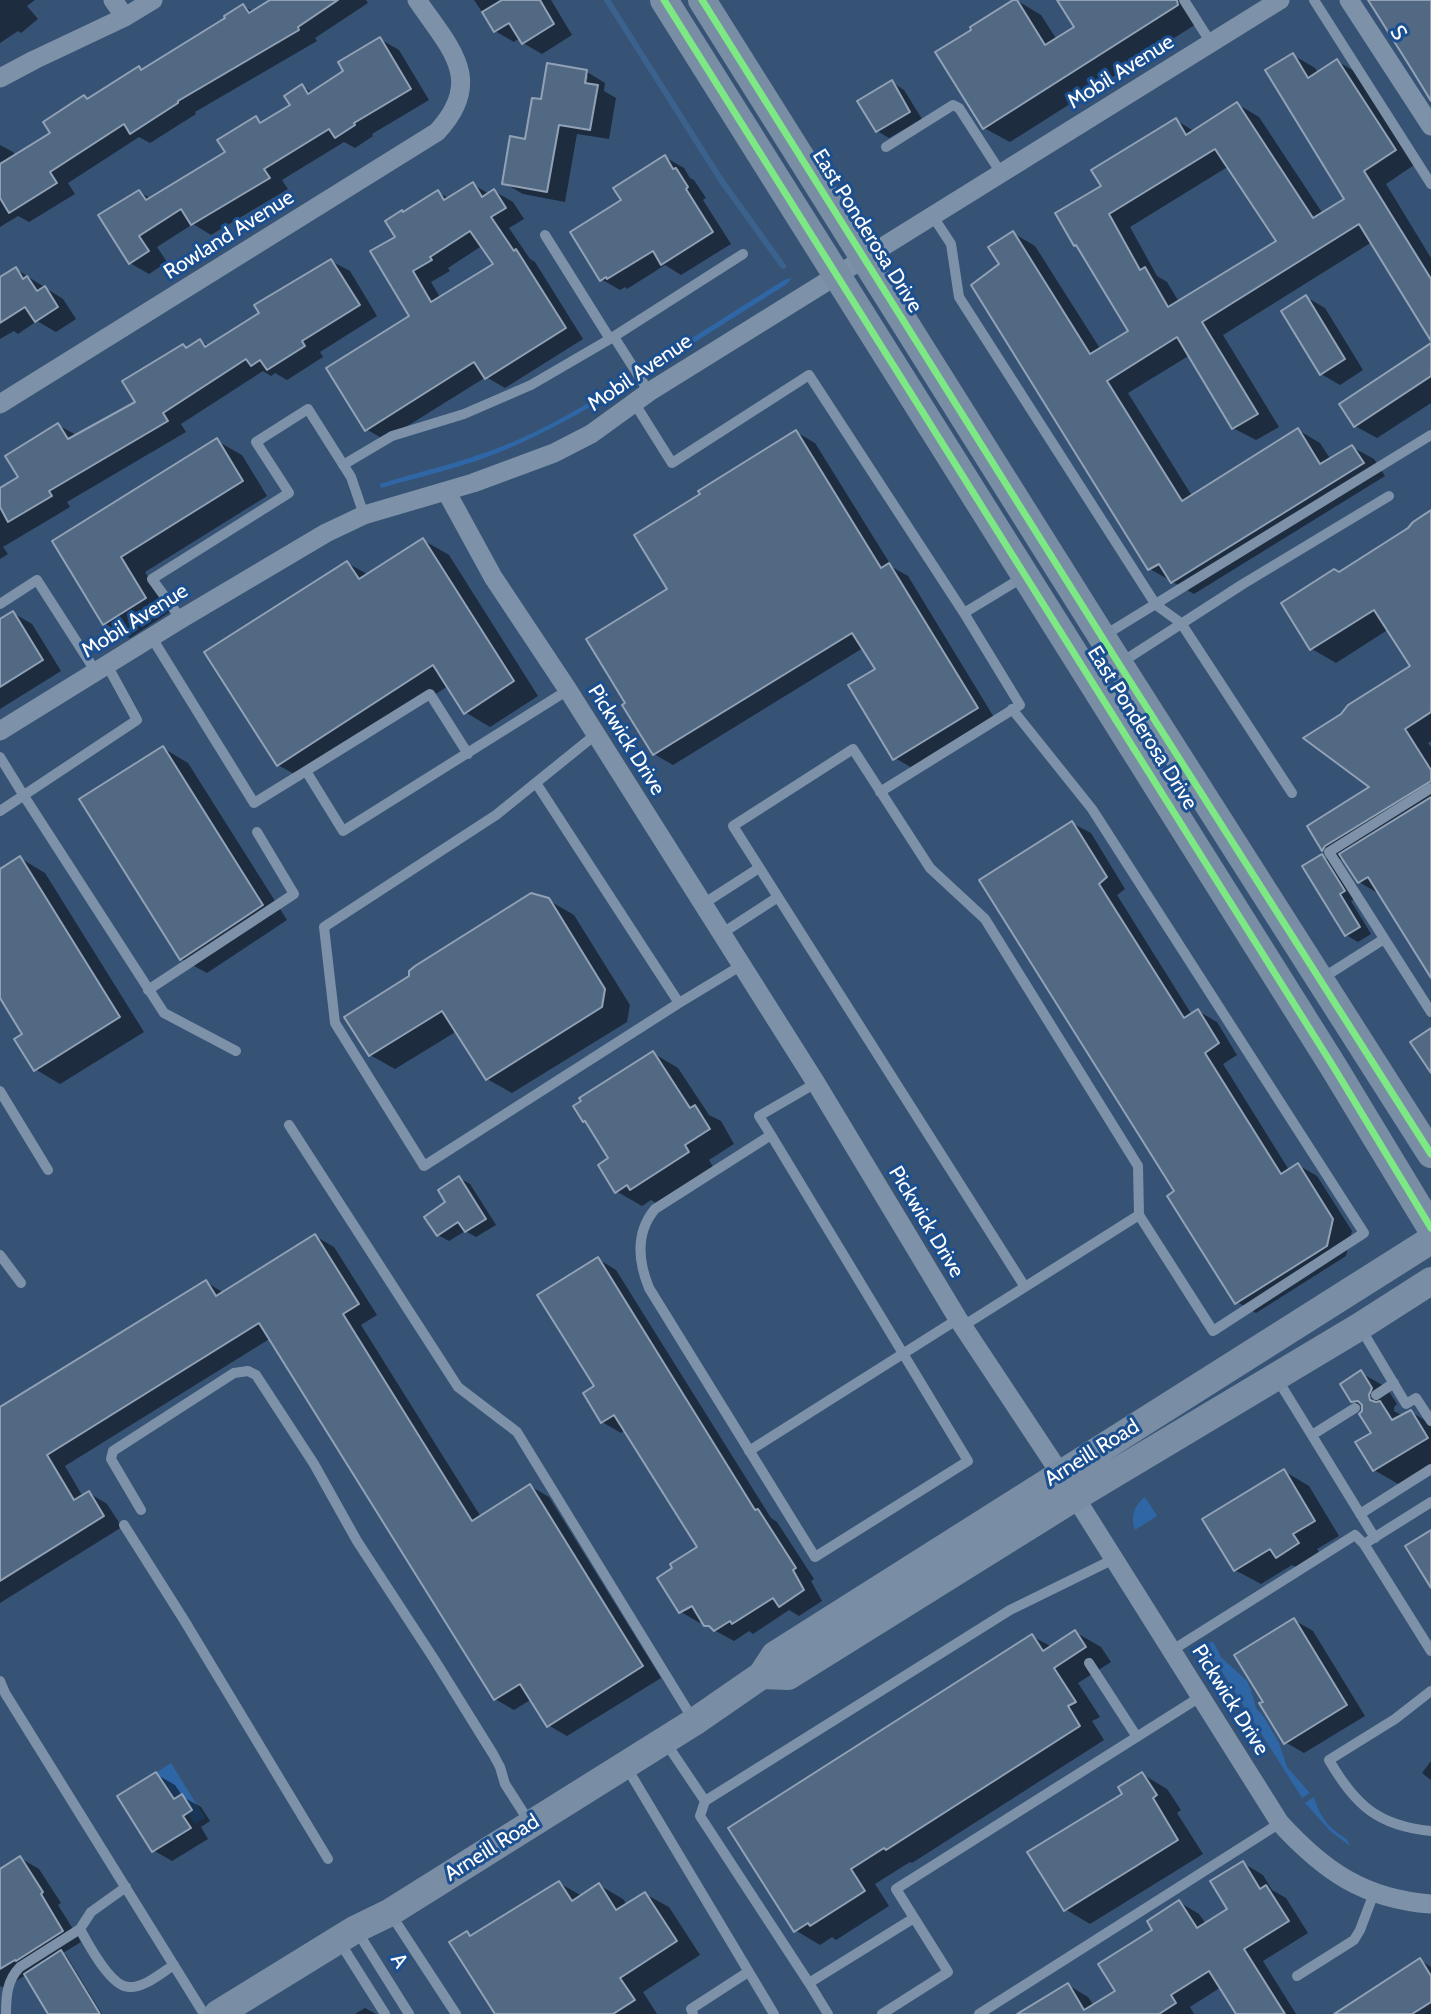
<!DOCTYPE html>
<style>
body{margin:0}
canvas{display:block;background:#365274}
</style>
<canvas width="1431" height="2014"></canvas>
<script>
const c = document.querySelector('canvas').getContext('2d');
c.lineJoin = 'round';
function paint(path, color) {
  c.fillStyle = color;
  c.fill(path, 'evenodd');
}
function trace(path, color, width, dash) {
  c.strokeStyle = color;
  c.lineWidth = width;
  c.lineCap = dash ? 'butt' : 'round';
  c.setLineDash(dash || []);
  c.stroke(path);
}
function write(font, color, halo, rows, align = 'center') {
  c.font = font + ' Cabin,sans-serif';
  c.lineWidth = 6;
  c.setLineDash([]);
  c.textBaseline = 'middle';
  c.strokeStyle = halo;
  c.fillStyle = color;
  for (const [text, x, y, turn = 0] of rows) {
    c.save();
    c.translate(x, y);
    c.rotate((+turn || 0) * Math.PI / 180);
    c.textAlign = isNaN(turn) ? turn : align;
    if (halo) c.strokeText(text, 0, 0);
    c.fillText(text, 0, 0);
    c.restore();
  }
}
paint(new Path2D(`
 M792,278L787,284L652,369L649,365L784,280Z
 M617,385L620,389C583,412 545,433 505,450C465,467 422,476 381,488L380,484C421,471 463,462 503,446C543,430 581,408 617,385Z
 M1145,1497L1157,1516L1135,1530C1130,1517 1134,1505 1145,1497Z
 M1213,1641L1221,1657L1247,1681L1251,1690L1256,1708L1264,1717L1279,1743L1287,1767L1310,1793L1302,1798L1206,1646Z
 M171,1763L205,1818L195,1824L188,1813L192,1810L182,1794L174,1799L157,1772Z
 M1314,1797C1318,1812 1326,1825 1339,1834C1345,1838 1348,1839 1350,1846L1330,1831L1305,1803Z`), '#2f66a5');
paint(new Path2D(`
 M0,0H35L27,6L38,19L21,33L18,31L0,43Z
 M273,0H366L368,3L315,38L317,41L195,112L196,114L150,143L139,137L68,183L75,194L29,222L18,216L0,227V145L13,152L16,156L53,134L84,97L89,100L139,68L142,70L228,19L243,6L254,12Z
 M474,0H551L572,35L542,54L523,43L520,38L514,42L495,31Z
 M1016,0L1041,15L1057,40L1076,28L1059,0H1188L1201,21L1010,142L984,128Z
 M380,39L399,50L429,100L372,134L373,136L355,148L344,142L282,180L288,189L211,235L193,224L157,247L167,262L149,274L130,263L139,192L152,199L227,153L256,118L264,123L292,105L302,86L313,93L346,72Z
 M1293,55L1315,68L1318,73L1337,61L1359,74L1417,163L1386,184L1431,258V338L1372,242L1223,335L1279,427L1256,440L1233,428L1190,355L1128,393L1192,496L1298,430L1320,443L1331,460L1352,447L1374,459L1385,476L1194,594L1150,569L1001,265L1013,233L1035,246L1101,350L1130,332L1103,186L1176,120L1195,132L1237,104L1259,117L1323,214L1346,200ZM1229,166L1278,241L1179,302L1167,282L1157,276L1130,227Z
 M587,72L605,83L604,91L616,98L609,139L577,134L565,202L523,194L504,183L527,141L542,101ZM584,76H588L585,92Z
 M892,82L904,90L922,119L889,138L877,131Z
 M665,157L684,168L690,178L694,180L706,198L703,200L731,244L681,275L665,265L627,289L625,287L620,290L601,279L623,201Z
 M473,184L489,194L494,191L513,202L524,219L509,228L530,259L535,262L583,339L505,388L486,377L385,440L366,429L412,317L397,237L438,192L450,199ZM483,245L495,264L441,299L431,282L450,271L448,268Z
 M331,261L350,271L377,316L320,352L323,357L287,380L275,373L271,376L263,371L181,424L186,432L67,502L70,507L3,547L8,554L0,559V490L20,478L58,425L78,436L137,403L183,346L188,349L200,341L209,346L262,314Z
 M16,269L63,299L76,319L56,332L37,321L18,334L14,331L0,339V279Z
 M1306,297L1325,308L1363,370L1340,385L1321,374Z
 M1431,345V403L1377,438L1355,426Z
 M796,432L815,443L892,567L908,576L995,719L914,769L895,758L877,669L863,648L673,765L654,754L670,590Z
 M217,441L242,455L267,496L145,572L170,612L130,638L104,623L54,542Z
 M1431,512V741L1428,743L1431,747V976L1381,895L1359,882L1347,863L1323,849L1309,826L1372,787L1412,666L1389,629L1336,663L1312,649L1340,574L1410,529Z
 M423,540L449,555L538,696L490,727L465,712L448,686L303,779L278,765L347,563L369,575Z
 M13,613L32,624L61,671L0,709V621Z
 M163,748L188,763L287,920L207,973L181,959Z
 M1072,823L1091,833L1125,889L1117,895L1192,1015L1198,1011L1217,1022L1237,1055L1223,1064L1289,1170L1298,1165L1317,1176L1352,1231L1346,1256L1256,1313L1237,1302L1177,1191Z
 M1322,856L1334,863L1356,898L1351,901L1371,934L1358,942L1346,935Z
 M20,858L45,873L144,1032L60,1084L35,1069L24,1035L0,995V871Z
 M548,900L574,915L630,1005L627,1022L512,1093L487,1079L457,1031L395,1069L370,1055Z
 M653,1053L678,1068L709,1115L721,1121L734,1144L709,1160L713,1167L656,1203L651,1200L642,1206L616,1191L610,1158L588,1123L584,1120Z
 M459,1178L470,1184L496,1225L476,1237L465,1231L449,1241L438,1235L426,1217L448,1203Z
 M315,1236L334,1247L377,1315L361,1325L481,1517L530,1486L549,1497L661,1678L567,1736L548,1725L532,1699L514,1710L495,1699L271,1338L65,1466L83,1497L89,1493L107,1504L122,1527L0,1603V1409L206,1282L224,1293Z
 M598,1259L616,1270L771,1518L777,1522L814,1579L811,1581L822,1601L799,1616L789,1610L753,1634L749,1631L734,1641L705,1625L703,1621L700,1623L681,1612L699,1548L626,1430L621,1433L602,1422L597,1387Z
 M1361,1373L1386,1387L1397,1404L1394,1407V1411L1403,1416L1411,1412L1431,1424V1465L1400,1485L1374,1470L1373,1434L1363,1407L1352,1401Z
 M1284,1471L1309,1486L1339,1536L1317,1549L1323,1558L1303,1571L1292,1565L1261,1584L1235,1570Z
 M1294,1620L1313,1631L1365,1716L1304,1753L1285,1742L1266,1703Z
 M1075,1632L1101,1647L1111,1662L1078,1683L1100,1717L1092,1721L1104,1740L912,1863L910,1862L875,1884L889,1906L836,1940L832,1937L820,1945L795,1930L1032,1636L1052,1647Z
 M1431,1761V1780L1422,1773Z
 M156,1774L175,1785L183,1797L201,1807L210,1821L201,1827L208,1839L172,1861L153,1850Z
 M1142,1774L1167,1789L1181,1810L1177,1813L1203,1854L1090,1924L1065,1909L1124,1795Z
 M20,1858L39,1869L61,1903L58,1905L81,1942L63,1953L66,1955L102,2014H50L26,1975L4,1988L0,1986V1871Z
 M1243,1863L1263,1875L1272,1890L1286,1898L1308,1933L1263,1961L1296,2014H1238L1221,1987L1190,2007L1194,2014H1021L1068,1985L1088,1997L1094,2006L1118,1991L1155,1930L1179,1902L1199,1914L1206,1924L1229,1910Z
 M559,1883L582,1896L599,1885L623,1899L627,1905L645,1894L669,1907L700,1955L643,1992L657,2014H497L467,1933L473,1936Z
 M1420,1960L1431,1967V2014H1337Z
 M365,2008L376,2014H355Z`), '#0007');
trace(new Path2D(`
 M607,0L721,180L783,266`), '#3b618d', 6);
const building = new Path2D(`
 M270,0H338L298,27L299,30L178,101V103L130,134L124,124L50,172L57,183L9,213L0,198V164L50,133L43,122L84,95L87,99L139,66L141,70L225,18L224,16L243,4L249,13Z
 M502,0H540L554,24L522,44L509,23L494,32L482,12Z
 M1013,0H1017L1045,45L1074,27L1057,0H1177L1178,5L983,129L935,52L971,30L970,27Z
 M1368,0H1431V101L1409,65Z
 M380,37L411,89L354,123L355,125L335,138L329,129L264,169L270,178L191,225L181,209L139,236L149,251L129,264L98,215L139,190L146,200L225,152L217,140L256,116L260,123L290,105L284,96L302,84L308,94L343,71L338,62Z
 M1293,53L1308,78L1337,59L1396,150L1364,171L1431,279V341L1359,224L1202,322L1258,414L1232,429L1177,337L1107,381L1182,501L1298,428L1320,464L1352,445L1364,463L1171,583L1159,564L1148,570L971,285L999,264L988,247L1013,231L1090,354L1128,331L1076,245L1074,246L1055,213L1101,186L1091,170L1176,118L1186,135L1237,102L1313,218L1344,199L1265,70ZM1215,149L1276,241L1168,307L1145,267L1140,270L1109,214Z
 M547,63L587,70L585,83L598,85L590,130L559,125L547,192L502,184L510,136L525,139L532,98L541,99Z
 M892,80L910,112L876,132L857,101Z
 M665,155L673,169L676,168L688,187L686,189L713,232L661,265L653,251L607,279L606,277L600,281L570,232L621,200L613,188Z
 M473,182L482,197L494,189L506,208L491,217L514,251L516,249L566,328L485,379L474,362L365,431L326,368L409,316L370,251L395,237L385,221L402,210L403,212L438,190L444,200ZM470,231L493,264L431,302L413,271L432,260L430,257Z
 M331,259L360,305L302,341L305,346L267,370L260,360L251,366L246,359L163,413L168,421L49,491L52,496L8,522L0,507V488L18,477L5,456L58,423L68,439L135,402L122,381L183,344L186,348L200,339L205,347L259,313L254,305Z
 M16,267L23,279L27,276L37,291L45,286L58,307L35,322L25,307L0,323V277Z
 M1306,295L1345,359L1320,375L1281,311Z
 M1431,343V376L1354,427L1339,404Z
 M796,430L881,568L889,563L978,708L893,760L848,685L875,669L852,633L653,755L622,705L625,703L586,639L667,589L634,535L700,494L698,491Z
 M217,438L243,481L121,557L146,598L103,625L52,541Z
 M1431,510V712L1405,729L1431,770V781L1325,846L1322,851L1307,826L1369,787L1303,738L1341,714L1348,705L1410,666L1374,610L1310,650L1281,603L1334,569L1339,572L1408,528L1413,522Z
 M423,538L514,681L464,714L433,665L277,766L204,652L347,561L359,579Z
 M13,611L43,660L0,687V619Z
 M163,746L263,905L180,960L79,799Z
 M1431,797V978L1368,877L1358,883L1339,854Z
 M1072,821L1107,877L1099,884L1184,1018L1198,1009L1219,1043L1205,1053L1281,1174L1298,1163L1333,1219L1327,1246L1235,1304L1167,1196L1174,1191L979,880Z
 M1322,854L1345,891L1340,894L1360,927L1345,936L1302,866Z
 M20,856L120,1017L34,1071L14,1039L22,1034L0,998V869Z
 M531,893L549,898L605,989L602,1007L486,1080L442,1011L369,1056L344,1017L409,976V971L415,966Z
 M1431,1028V1073L1410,1042Z
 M653,1051L690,1108L695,1105L710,1129L685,1145L689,1152L630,1190L627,1185L615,1193L598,1165L608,1158L585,1121L583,1122L573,1106L581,1101L579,1098Z
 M459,1176L486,1219L465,1232L458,1222L437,1236L424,1217L445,1202L438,1190Z
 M315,1234L359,1304L343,1314L472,1521L530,1484L643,1666L547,1727L520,1684L494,1700L259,1323L47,1455L74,1500L89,1491L104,1516L0,1581V1407L206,1280L216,1296Z
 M598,1257L755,1510L758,1509L796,1568L793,1570L804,1590L779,1607L773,1598L732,1624L730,1621L714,1631L709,1626H704L692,1606L679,1613L657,1578L672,1568L670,1564L697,1547L614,1415L601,1423L583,1393L594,1386L537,1295Z
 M1361,1370L1372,1388L1369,1395L1370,1400L1376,1402L1380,1401L1392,1420L1411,1410L1428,1438L1373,1471L1355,1442L1371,1433L1359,1414L1362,1411V1405L1358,1401L1351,1402L1340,1384Z
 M1284,1469L1315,1521L1293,1534L1299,1543L1276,1558L1270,1549L1234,1571L1202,1519Z
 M1431,1530V1588L1405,1546Z
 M1294,1618L1347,1705L1284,1744L1259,1703L1263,1702L1234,1655Z
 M1075,1630L1086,1647L1054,1668L1076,1702L1068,1706L1080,1726L886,1850L884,1848L851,1869L865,1891L810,1926L808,1923L794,1932L728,1828L1032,1634L1043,1651Z
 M156,1772L174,1799L182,1794L192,1810L183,1816L191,1828L152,1852L117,1796Z
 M1142,1772L1157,1795L1153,1798L1178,1840L1064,1911L1027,1852L1122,1794L1118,1787Z
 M20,1856L43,1892L41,1894L63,1931L16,1961L15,1960L0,1969V1869Z
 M1243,1861L1260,1889L1266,1885L1289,1921L1244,1949L1285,2014H1236L1209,1971L1171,1995L1176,2003L1159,2014H1017L1068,1983L1084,2010L1115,1991L1098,1964L1152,1930L1147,1921L1179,1900L1197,1928L1227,1909L1210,1881Z
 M559,1881L572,1901L599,1883L616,1910L645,1892L677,1941L620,1978L635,2000L613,2014H495L449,1942L467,1931L470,1936Z
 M61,1950L100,2014H48L24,1974Z
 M1420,1958L1431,1976V2002L1412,2014H1334Z`);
paint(building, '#526984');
trace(building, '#92a2b6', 2);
trace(new Path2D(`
 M1184,0L1211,43
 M1314,0L1431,184
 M886,147L953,105L959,108L1001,173
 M932,215L951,244L959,297L1156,605L1181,623L1292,793
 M545,235L610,339
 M614,337L649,392
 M635,404L672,463L809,375L964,613
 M343,465L392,436L464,414L531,385L610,339L743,254
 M0,604L37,580L96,672
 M181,619L152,579L289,493L256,442L308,409L351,477L364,515
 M1105,635L1431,435
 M152,638L254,803L306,771
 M1122,662L1243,584L1389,496
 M1012,709L1092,809L1364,1233L1213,1331L1139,1215
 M595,735L496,815L324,927L335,1023L424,1166L679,1003L742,965
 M468,754L430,694L306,771L343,831L568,690
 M0,757L24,796L164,1013L236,1051
 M536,783L679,1003
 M1431,788L1329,852L1431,1012
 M880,792L1020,705L964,613L1025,576
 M0,811L137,720L107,665
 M703,904L759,868
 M721,934L778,897
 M1321,979L1384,939
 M148,990L294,894L257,832
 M0,1091L48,1170
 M289,1125L458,1387L517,1432L694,1721
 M771,1135L655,1209C635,1233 638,1261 649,1288L815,1557L968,1461L771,1135L759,1116L816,1083
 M0,1255L21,1283
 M963,1326L1139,1215L1138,1166L985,919L930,868L853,749L733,826L1025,1287
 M1360,1327L1406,1404L1416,1398L1431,1421
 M1276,1377L1375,1538
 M1376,1395L1394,1383
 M1312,1435L1355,1408
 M749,1451L958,1319
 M141,1510L111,1459L113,1451L234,1373L248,1371L256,1375L314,1464L357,1541L434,1659L493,1754L500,1767L505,1784L530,1823
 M1360,1514L1431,1469
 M124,1525L184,1620L328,1859
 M1369,1541L1431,1502
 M1171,1651L1355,1535L1364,1544L1431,1651
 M1089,1663L1137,1737
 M0,1681L5,1693L204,2014
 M1431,1691L1395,1719L1329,1760C1355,1805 1378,1826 1431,1831
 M666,1743L705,1801
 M627,1768L774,2014
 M392,1916L456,2014
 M80,1929C88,1944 111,1987 129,1987C145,1988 162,1972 174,1965
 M357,1931L409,2014
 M339,1941L385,2014
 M1297,1976L1354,1940L1360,1930L1374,1893
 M809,1983L700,1816L705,1801L1010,1610L1114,1559
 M6,2014C6,1996 7,1980 20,1967L80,1929L91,1912L126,1887
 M693,2014L691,2009L748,1972
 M828,2014L809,1983L914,1918
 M882,2014L948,1972L896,1889L1200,1697
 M979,2014L1280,1823`), '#7d92a8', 10);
trace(new Path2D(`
 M113,0L125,17
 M1349,0L1431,126
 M0,78L34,60L125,17L153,0
 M0,404L437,132C486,80 449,47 417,0
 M446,491L493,577L568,690L816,1083L958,1319L1060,1473L1280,1823C1324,1871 1364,1899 1431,1904
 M0,731L181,619L326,533L364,515L473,483L554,453L591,434L649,392L1280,0`), '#7d92a8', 19);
trace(new Path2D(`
 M664,0L1333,1066L1431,1228
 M702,0L1119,664L1431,1154
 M762,1675L788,1676L1075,1497L1359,1327L1431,1281
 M218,2014L356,1929L389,1913L694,1722L762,1675L775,1655L1431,1240`), '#798da4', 28);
trace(new Path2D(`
 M664,0L1333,1066L1431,1228
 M702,0L1119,664L1431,1154`), '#7ce984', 7);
write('21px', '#fff', '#1b4f8f', [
 ["S",1398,33,57],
 ["Mobil Avenue",1121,72,-32],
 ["East Ponderosa Drive",867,231,58],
 ["Rowland Avenue",229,235,-32],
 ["Mobil Avenue",640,373,-34],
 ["Mobil Avenue",135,621,-32],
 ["East Ponderosa Drive",1142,728,58],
 ["Pickwick Drive",626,740,58],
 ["Pickwick Drive",926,1222,59],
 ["Arneill Road",1092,1453,-32],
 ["Pickwick Drive",1230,1700,58],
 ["Arneill Road",492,1848,-32],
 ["A",399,1961,58]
]);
</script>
